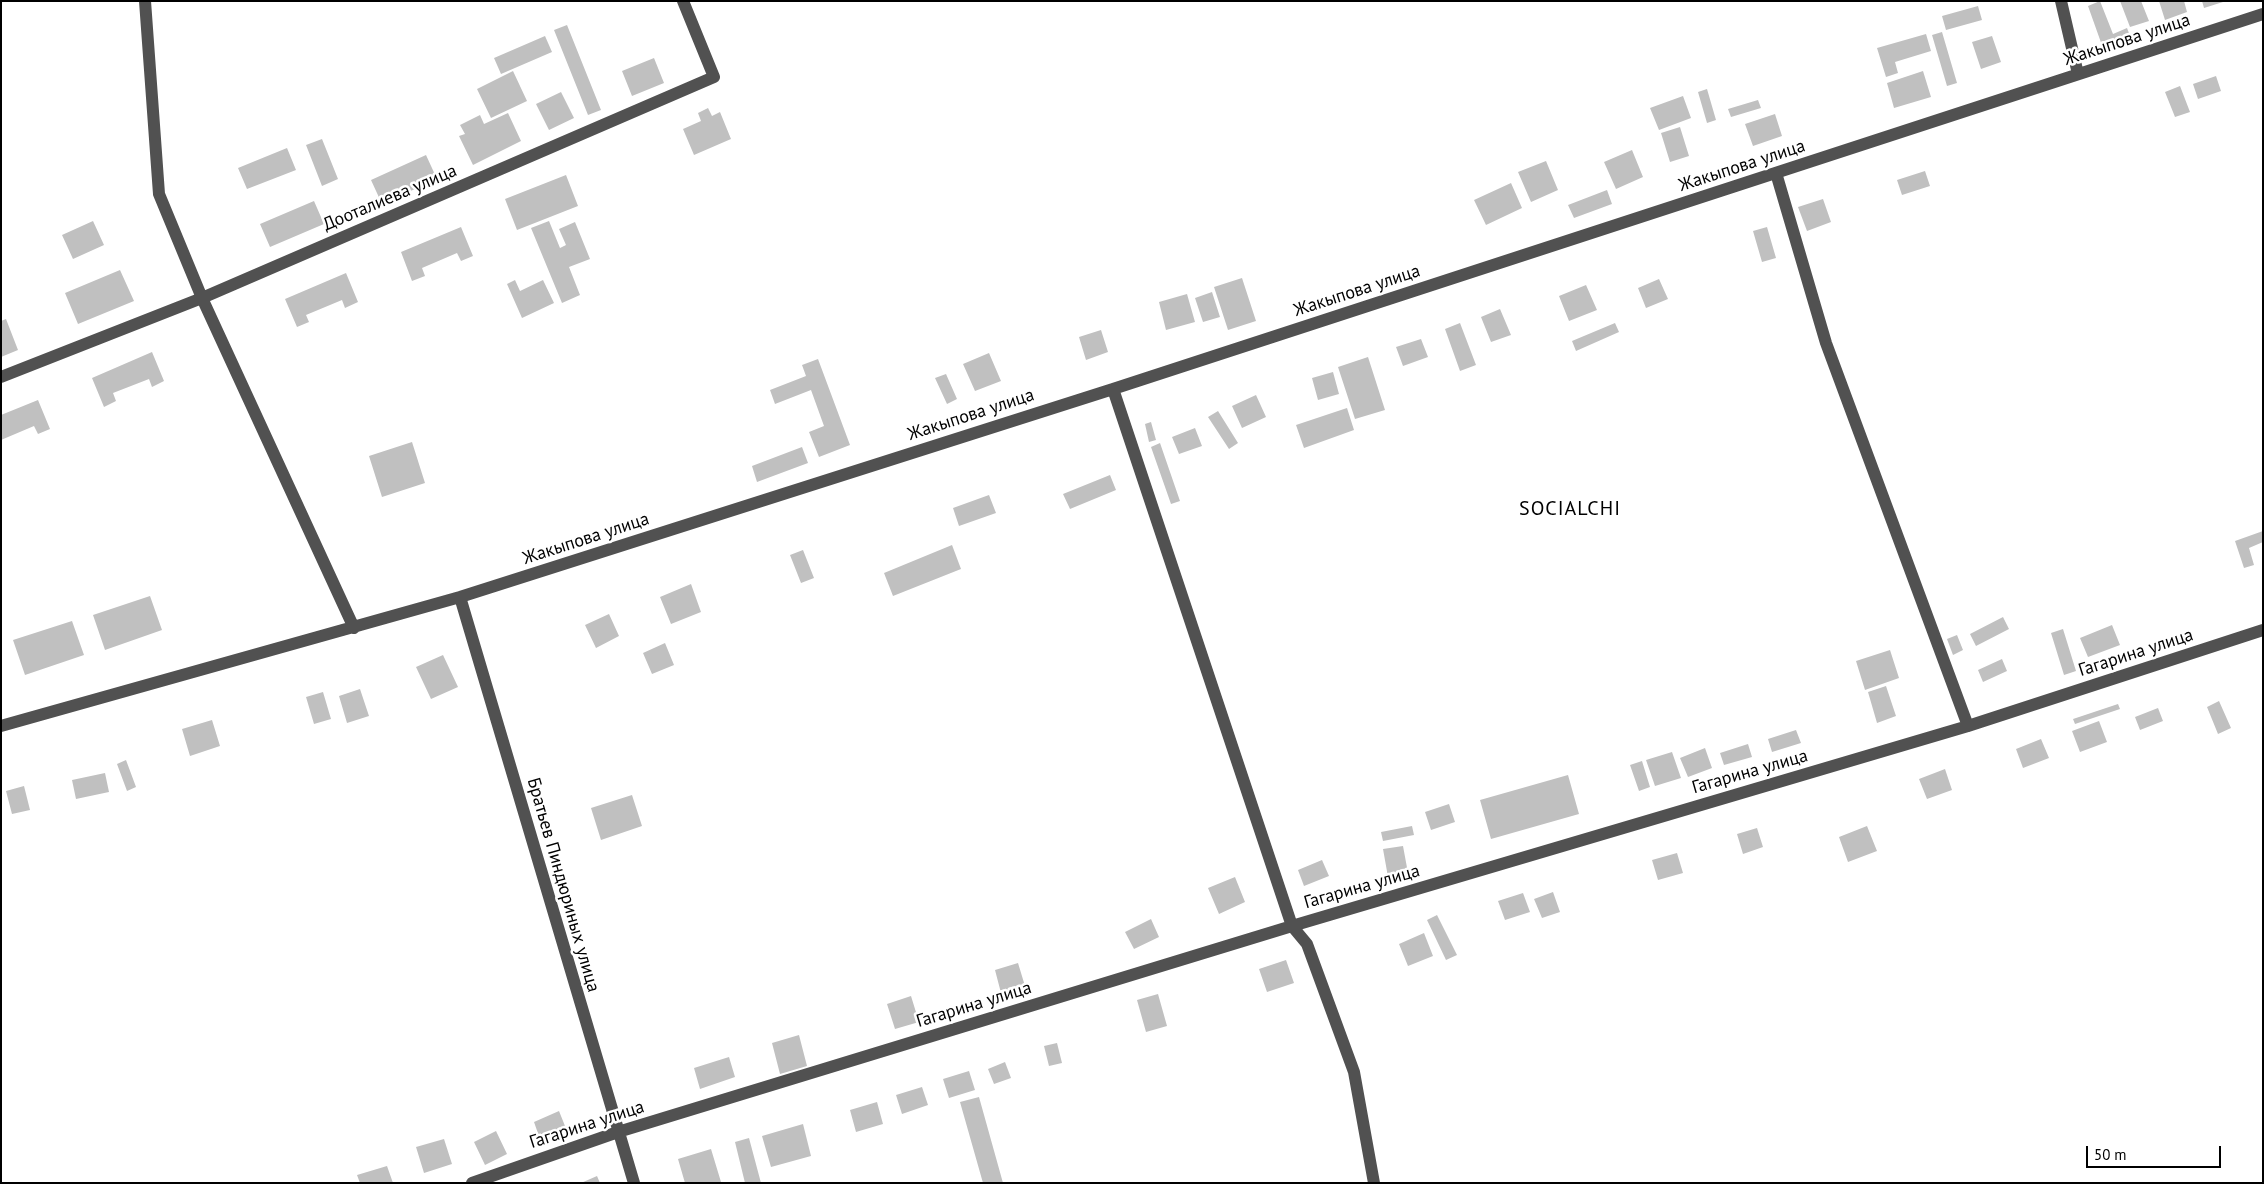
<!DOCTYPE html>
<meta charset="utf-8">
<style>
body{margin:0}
#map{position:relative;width:2264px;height:1184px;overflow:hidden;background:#fff;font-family:"PT Sans",sans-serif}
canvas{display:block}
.frame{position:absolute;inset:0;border:2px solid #000;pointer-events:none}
.scale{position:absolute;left:2086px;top:1146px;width:135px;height:22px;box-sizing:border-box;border:2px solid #000;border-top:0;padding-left:6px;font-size:15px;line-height:18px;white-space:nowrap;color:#000;-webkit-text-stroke:4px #fff;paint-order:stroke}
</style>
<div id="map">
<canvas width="2264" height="1184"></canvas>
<div class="frame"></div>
<div class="scale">50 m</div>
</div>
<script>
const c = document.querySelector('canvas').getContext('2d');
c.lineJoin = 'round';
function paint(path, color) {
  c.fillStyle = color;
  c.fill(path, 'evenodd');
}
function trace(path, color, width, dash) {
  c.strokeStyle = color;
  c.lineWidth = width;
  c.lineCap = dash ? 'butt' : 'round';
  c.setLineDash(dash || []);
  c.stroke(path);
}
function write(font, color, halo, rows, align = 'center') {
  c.font = font + ' "PT Sans",sans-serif';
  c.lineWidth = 5;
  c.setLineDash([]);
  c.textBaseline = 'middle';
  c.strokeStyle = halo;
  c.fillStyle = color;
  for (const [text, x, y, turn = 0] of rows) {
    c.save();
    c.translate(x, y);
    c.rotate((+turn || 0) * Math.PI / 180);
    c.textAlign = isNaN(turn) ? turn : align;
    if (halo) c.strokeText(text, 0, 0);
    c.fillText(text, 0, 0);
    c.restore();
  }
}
paint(new Path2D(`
 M2100,1L2113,34L2127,28L2132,41L2104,51L2088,6Z
 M2120,1H2141L2149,21L2130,27Z
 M2159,1H2184L2187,12L2165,20Z
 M2202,1H2223V2L2204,8Z
 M1978,6L1982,20L1946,30L1942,16Z
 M567,25L601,110L588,115L554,30Z
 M1942,32L1957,83L1947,86L1932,35Z
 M1926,34L1931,51L1895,62L1898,73L1886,77L1877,48Z
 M545,36L552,52L501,74L494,58Z
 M1992,36L2001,62L1981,69L1972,42Z
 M654,58L664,83L632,96L622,71Z
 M513,71L527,101L491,118L477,89Z
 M1923,71L1931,97L1894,108L1887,83Z
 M2216,76L2221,91L2198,99L2193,84Z
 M2180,86L2190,112L2175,117L2165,92Z
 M1707,89L1716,120L1707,123L1698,92Z
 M561,92L574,118L549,130L536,104Z
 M1683,96L1691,118L1659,130L1650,108Z
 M1758,100L1761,108L1731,117L1728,109Z
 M708,108L712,116L720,112L731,139L694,155L683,129L701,121L698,113Z
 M508,113L521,141L473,165L459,136L465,134L460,125L480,115L484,124Z
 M1775,114L1782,136L1753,146L1745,124Z
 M1680,127L1689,156L1670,162L1661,133Z
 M322,139L338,179L322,186L306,145Z
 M287,148L296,170L247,189L238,168Z
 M1632,150L1643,177L1616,189L1604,162Z
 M426,155L437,179L382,204L371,180Z
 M1546,161L1558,190L1531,202L1518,172Z
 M1925,171L1930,186L1902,195L1897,180Z
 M566,175L578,206L517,230L505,199Z
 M1511,183L1522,208L1486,225L1474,200Z
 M1607,190L1612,204L1574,218L1568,205Z
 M1823,199L1831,222L1807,231L1798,207Z
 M314,201L324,224L270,247L260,224Z
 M93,221L104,245L73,259L62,235Z
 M549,221L560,248L566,245L559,229L575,222L590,259L569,267L580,295L562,303L531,228Z
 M461,227L473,256L461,261L457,253L422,268L425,276L412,281L401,252Z
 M1767,227L1776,258L1762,262L1753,231Z
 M120,270L134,301L78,324L65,293Z
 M346,273L358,302L345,308L342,300L306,315L309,322L297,327L285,299Z
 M1242,278L1256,321L1228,330L1214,287Z
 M1659,279L1668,299L1646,308L1638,288Z
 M515,280L520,291L543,280L554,303L522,318L507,284Z
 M1586,285L1597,310L1569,321L1559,296Z
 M1212,292L1220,317L1203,322L1195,298Z
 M1187,294L1195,322L1166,330L1159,302Z
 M1500,309L1511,335L1491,342L1481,317Z
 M6,319L18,350L1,357V321Z
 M1460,323L1476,365L1460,371L1445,329Z
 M1615,323L1619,332L1576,351L1572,341Z
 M1101,330L1108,352L1086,360L1079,337Z
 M1421,339L1428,357L1403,366L1396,347Z
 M152,352L164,381L152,387L149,379L113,393L116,401L104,407L92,378Z
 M989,353L1001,381L975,391L963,364Z
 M1368,357L1385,410L1355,419L1338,367Z
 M818,359L850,445L819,457L809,432L824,426L811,390L775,404L770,390L806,376L802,365Z
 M1333,372L1339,394L1318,400L1312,378Z
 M946,374L957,399L947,404L935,378Z
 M1256,395L1266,417L1242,428L1232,406Z
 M38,400L50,429L38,434L34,426L1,440V415Z
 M1347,408L1354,430L1304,448L1296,425Z
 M1218,411L1238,443L1229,449L1208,417Z
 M1151,422L1156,440L1149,442L1145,424Z
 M1195,428L1202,446L1179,454L1172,437Z
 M412,442L425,483L382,497L369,456Z
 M1160,443L1180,501L1171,504L1151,447Z
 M802,447L808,463L757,482L752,466Z
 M1110,475L1116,490L1070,509L1063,494Z
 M989,495L996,513L959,526L953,508Z
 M2263,531V542L2249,548L2254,565L2244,568L2235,541Z
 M952,545L961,569L893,596L884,573Z
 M803,550L814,578L801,583L790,555Z
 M691,584L701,612L671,624L660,597Z
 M150,596L162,630L105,650L93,615Z
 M609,614L619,636L596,648L585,625Z
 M2003,617L2009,629L1976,646L1970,634Z
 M72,621L84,655L25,675L13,640Z
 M2112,625L2120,645L2088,657L2080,638Z
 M2063,629L2076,671L2064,675L2051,633Z
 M1957,635L1963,650L1953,655L1947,639Z
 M665,643L674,665L652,674L643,653Z
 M1890,650L1899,678L1865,690L1856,661Z
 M443,655L458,687L431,699L416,667Z
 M2002,659L2007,671L1983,682L1978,670Z
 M1886,686L1896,716L1877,723L1868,692Z
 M360,689L369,716L347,723L339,696Z
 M323,692L331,719L314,724L306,697Z
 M2219,701L2231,728L2218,734L2207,707Z
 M2118,704L2120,709L2075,724L2073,719Z
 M2158,708L2163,721L2140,730L2135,717Z
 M212,720L220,746L190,756L182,729Z
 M2099,721L2107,742L2080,752L2072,731Z
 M1796,730L1801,743L1772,752L1768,739Z
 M2041,739L2049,758L2023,768L2016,749Z
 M1748,744L1752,757L1724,765L1720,753Z
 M1705,748L1712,768L1688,777L1680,758Z
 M1672,752L1681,778L1655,786L1646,760Z
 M126,760L136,787L127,791L117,764Z
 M1642,761L1650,787L1639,791L1630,765Z
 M1945,769L1952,790L1927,799L1919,779Z
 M105,773L109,792L76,799L72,780Z
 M1568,775L1579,814L1491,839L1480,800Z
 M24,786L30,810L12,814L6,791Z
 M632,795L642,826L601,840L591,808Z
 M1449,804L1455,822L1431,830L1425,812Z
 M1412,826L1414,835L1383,841L1381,832Z
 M1867,826L1877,851L1848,862L1839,837Z
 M1757,828L1763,847L1743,854L1737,834Z
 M1403,846L1408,873L1388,877L1383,849Z
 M1677,853L1683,873L1658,880L1652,860Z
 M1322,860L1329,876L1304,886L1298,870Z
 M1235,877L1245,902L1219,914L1208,888Z
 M1553,892L1560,912L1542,918L1534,899Z
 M1523,893L1530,912L1505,920L1498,901Z
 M1437,915L1457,955L1446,960L1427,920Z
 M1151,919L1159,937L1134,949L1125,932Z
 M1424,933L1433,956L1408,966L1399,944Z
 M1286,960L1294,983L1267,992L1259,969Z
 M1018,963L1025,986L1001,993L995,970Z
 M1158,994L1167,1026L1146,1032L1137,1000Z
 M911,996L919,1022L895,1029L887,1004Z
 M799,1035L807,1066L780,1074L772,1043Z
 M1057,1043L1062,1063L1049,1066L1044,1046Z
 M729,1057L735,1077L700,1089L694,1068Z
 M1005,1062L1011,1078L994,1084L988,1069Z
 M969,1071L975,1090L949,1098L943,1079Z
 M922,1087L928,1105L902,1114L896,1095Z
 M979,1097L1003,1183H983L960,1102Z
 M877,1102L883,1124L856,1132L850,1110Z
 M559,1111L567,1131L541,1142L534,1122Z
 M803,1124L811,1156L771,1167L762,1136Z
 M496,1131L507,1154L485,1165L474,1142Z
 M749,1138L761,1183H745L735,1142Z
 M444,1139L452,1164L424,1173L416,1147Z
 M711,1149L721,1182L685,1183L678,1159Z
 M387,1166L393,1183H360L357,1175Z
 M597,1176L600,1183H581Z`), '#c0c0c0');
trace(new Path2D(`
 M145,1L159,194L202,298L354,628
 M2061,1L2078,74
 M1776,173L1826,343L1968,726
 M1,377L202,298L714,77L683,1
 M1113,389L1292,926L1307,944L1354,1072L1374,1183
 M460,597L634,1183
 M1,726L460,597L1113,389L2263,14
 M472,1183L618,1132L1292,926L1968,726L2263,630`), '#515151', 12);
write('18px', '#000', '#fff', [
 ["Жакыпова улица",2127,40,-18],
 ["Жакыпова улица",1742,166,-18],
 ["Дооталиева улица",390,198,-23],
 ["Жакыпова улица",1357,291,-18],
 ["Жакыпова улица",971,415,-18],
 ["Жакыпова улица",586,539,-18],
 ["Гагарина улица",2136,653,-18],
 ["Гагарина улица",1750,772,-16],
 ["Братьев Пиндюриных улица",563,885,74],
 ["Гагарина улица",1362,887,-16],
 ["Гагарина улица",974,1005,-17],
 ["Гагарина улица",587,1125,-18]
]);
c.letterSpacing = '1px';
write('20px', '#000', '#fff', [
 ["SOCIALCHI",1570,509]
]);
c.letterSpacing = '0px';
</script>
